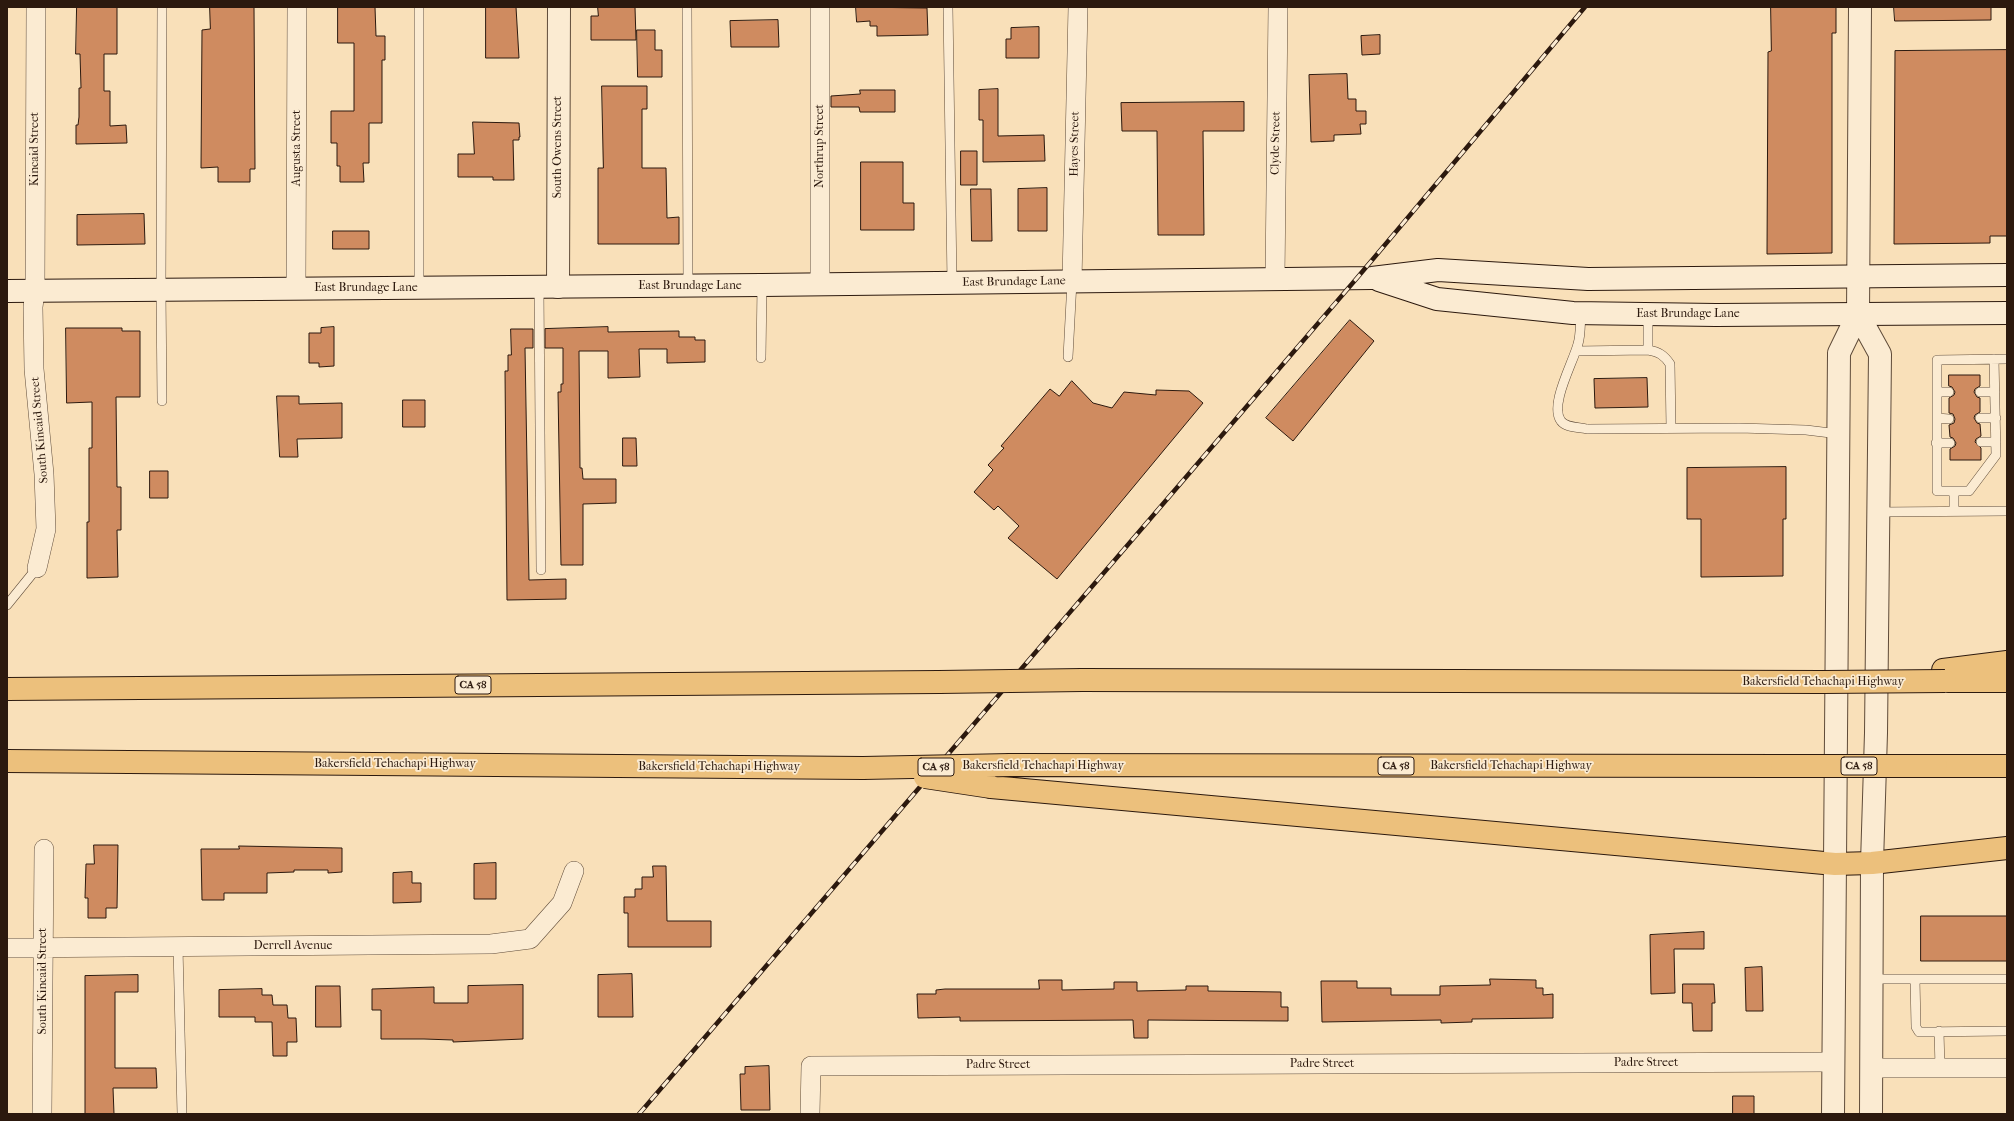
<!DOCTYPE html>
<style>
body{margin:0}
#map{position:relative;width:2014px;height:1121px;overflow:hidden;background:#f9e0b9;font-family:"IM FELL French Canon",serif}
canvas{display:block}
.frame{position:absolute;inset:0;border:8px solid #2c190e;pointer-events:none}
</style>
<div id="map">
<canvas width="2014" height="1121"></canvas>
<div class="frame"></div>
</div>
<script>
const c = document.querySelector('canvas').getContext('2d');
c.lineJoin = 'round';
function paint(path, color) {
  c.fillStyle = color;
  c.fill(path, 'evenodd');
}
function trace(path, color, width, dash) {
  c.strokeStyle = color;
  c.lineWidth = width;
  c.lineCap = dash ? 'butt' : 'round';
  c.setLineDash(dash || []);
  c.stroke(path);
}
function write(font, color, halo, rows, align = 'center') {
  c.font = font + ' "IM FELL French Canon",serif';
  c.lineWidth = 3.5;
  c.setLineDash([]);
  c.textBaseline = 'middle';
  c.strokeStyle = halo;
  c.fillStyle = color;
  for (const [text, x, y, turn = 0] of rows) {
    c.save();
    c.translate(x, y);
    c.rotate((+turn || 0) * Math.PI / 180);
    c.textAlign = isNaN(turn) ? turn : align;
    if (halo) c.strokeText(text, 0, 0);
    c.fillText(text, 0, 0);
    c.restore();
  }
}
const building = new Path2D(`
 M77,7H117V54H104V91H110V126L126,125L127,143L76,144V125H78L79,117V88H81L80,54H76Z
 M210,7H254L255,169H250V182H218V167L201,168L202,30L210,29Z
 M338,7H375L376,36H385V60H382V123H369V163H363L364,182H340V166H337V143H331V111H354V43H338Z
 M486,7H516L519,58H486Z
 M598,7H635L636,40H591V16H598Z
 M856,7L927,8L928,35L877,36V26H870V21L857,22Z
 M1771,7H1836V33H1832V253L1767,254L1768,52L1771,51Z
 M1894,7H1991V20L1895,21Z
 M778,20L779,47H731L730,21Z
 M1039,27V58H1006V39H1011V28Z
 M637,30H655V50H662V77H638Z
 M1380,35V54L1362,55L1361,36Z
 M2007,50V236H1990V243L1894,244L1895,51Z
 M1347,74L1348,99H1356V111H1366V124H1360L1361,134L1334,135V141L1311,142L1309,75Z
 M602,86H647V109H642V168H666L667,218L679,217V244H598V168H603Z
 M998,89V136L1044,135L1045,161L983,162V120H979V90Z
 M860,90H895V112H860L859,107H831V96L860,94Z
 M1244,102V131H1203L1204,235H1158L1157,131H1122L1121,103Z
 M473,122L519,123L520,137H519V140H513L514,180H493V177H458V154H474Z
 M961,151H977V185H961Z
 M861,162H903V203H914V230H861Z
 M1047,188V231H1018V189Z
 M971,189H991L992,241H972Z
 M144,214L145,244L77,245V215Z
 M333,231H369V249H333Z
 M1350,320L1374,341L1293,441L1266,418Z
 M334,327V366L319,367V363H309V333H321V328Z
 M608,327V332L679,331V337H695V340H705V362L667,363V349H639L640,377L608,378V351H579L580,468H582L583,479H616V503L583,504V565H561L558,392H561V384H563V348H545V329Z
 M66,328H122V331H140V397H116L117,487H121V530H117L118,577L87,578V522H89V448H92V402L67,403Z
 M511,329H533V348H525L529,580L566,579V599L507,600L505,371H508V355H511Z
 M1949,375H1980V386L1975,389L1974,392L1977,397L1980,398V412L1975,415L1974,418L1977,423L1980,424L1981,436L1976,439L1975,442L1981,448V460H1950V449L1955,446L1956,443L1953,438L1950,437L1949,425L1954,423L1955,419L1953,414L1949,413V398L1954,395L1955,392L1952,387L1949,386Z
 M1647,378L1648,407L1595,408L1594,379Z
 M1072,381L1093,403L1112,408L1124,392L1156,395V390L1189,391L1203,403L1057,579L1008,538L1019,526L998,506L994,510L974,492L993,470L988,465L1004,448L1001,446L1050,389L1059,396Z
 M277,396H299V404L342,403V438L297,439L298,457H280Z
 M403,400H425V427H403Z
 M623,438H636L637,466H623Z
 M1786,467V519H1783V576L1701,577V519H1687V468Z
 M150,471H168V498H150Z
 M94,845H118L117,908H106V918H88V898H85L86,864H94Z
 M239,846L342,848V872L328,873V870H294V872L267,873V893H224V900H202L201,849H239Z
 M496,863V899H474V864Z
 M653,866H666L667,921H711V947H628V913H624V897H635V889H642V877H653Z
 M412,872V883H421V902L393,903V873Z
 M1921,916H2007V961H1921Z
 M1704,932V949H1674L1675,993L1651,994L1650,935Z
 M1762,967L1763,1011H1746L1745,968Z
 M632,974L633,1017H598V975Z
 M138,975V992H115V1068H156L157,1088H113L114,1114H85V976Z
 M1490,979L1536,980V988H1543V995L1553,994V1018L1472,1019V1022L1441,1023V1020L1322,1022L1321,981H1357V988H1391V995H1440V986L1490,985Z
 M1039,980H1062V990L1114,989V982H1137V991L1186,990V986H1208V991L1281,992V1007H1288V1021L1148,1020V1038H1134L1133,1020L962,1021H960V1017L918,1018L917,994H936V990L945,989H1039Z
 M1683,984H1714L1715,1003H1712V1031H1693L1692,1003H1683Z
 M523,985V1039L453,1042V1040L424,1039H381V1010H372V989L434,987V1003H468V986Z
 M316,986H340L341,1027H316Z
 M262,989V995H272L273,1005H287L288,1018H296L297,1042H287V1056H273L272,1022H255V1017H219V990Z
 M769,1066L770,1110H741L740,1074H745V1067Z
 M1733,1096H1754V1114H1733Z`);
paint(building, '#cf8b60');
trace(building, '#2c190e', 1);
const service = new Path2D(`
 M162,7L161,290L162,401
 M419,7V288
 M687,7L688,286
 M948,7L952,283
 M539,287L541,570
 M1581,313C1580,323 1581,334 1578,344C1573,363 1549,405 1561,421C1566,428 1579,427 1587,429L1739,428L1806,430L1839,434
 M1648,350C1659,352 1664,355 1670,364L1671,428
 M1576,351L1648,350V314
 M1068,357L1072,281
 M761,358L762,285
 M1994,359L1996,455L1969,491H1937V360L2007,359
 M1937,392H1949
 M1980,392H1995
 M1937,418L1949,419
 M1980,418H1996
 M1981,442H1996
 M1936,443H1950
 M1954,491V511
 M1878,512L2007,511
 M7,605L37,568
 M178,947L182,1114
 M1872,979H2007
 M1915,979L1916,1027L1919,1032L2007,1031
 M1939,1031L1940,1068`);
const minor = new Path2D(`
 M36,7L35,291L33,307L34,369L44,474L46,529L37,568
 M1275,278L1278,7
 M1072,281L1078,7
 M820,285V7
 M296,289L297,7
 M7,948L491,944L530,939L562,903L574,871
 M1872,1068H2007
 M42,1114L44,849
 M810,1114L811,1066L1833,1062`);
const tertiary = new Path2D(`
 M558,287L559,7
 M1858,314L1880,354L1876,733L1872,863L1871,1114
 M1833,1114L1839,353L1858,314L1860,7`);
const secondary = new Path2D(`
 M1379,280L1437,299L1573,313L1716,315L2007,313
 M7,291L762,285L1372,278L1438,270L1588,279L2007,275`);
const motorway = new Path2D(`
 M1943,670L2007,662
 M1082,680L1823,682
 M1948,681H2007
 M7,689L939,682
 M7,761L863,768
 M1010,765L1782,766
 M1936,766H2007
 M991,787L1835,864L1872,863L2007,848`);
trace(service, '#5f4b39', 10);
trace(minor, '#5f4b39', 20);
trace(tertiary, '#5f4b39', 24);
trace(secondary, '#2c190e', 24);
trace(motorway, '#2c190e', 24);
trace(service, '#fbebd2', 9);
trace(minor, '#fbebd2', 19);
trace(tertiary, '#fbebd2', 22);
trace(secondary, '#fbebd2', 22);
trace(motorway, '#ecc07c', 22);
const rail = new Path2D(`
 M639,1114L1357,278L1585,7`);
trace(rail, '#2c190e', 4.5);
trace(rail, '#fbebd2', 3, [9]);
const motorwayBridge = new Path2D(`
 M939,682L1082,680
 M1823,682L1945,681
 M1782,766H1936
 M863,768L1010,765
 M925,777L991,787`);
trace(motorwayBridge, '#2c190e', 24, []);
trace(motorwayBridge, '#ecc07c', 22);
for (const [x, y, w] of [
 [473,685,36],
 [1396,766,36],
 [1859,766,36],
 [936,767,36]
]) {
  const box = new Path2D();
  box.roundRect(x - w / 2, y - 9, w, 18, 3);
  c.fillStyle = '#fbebd2';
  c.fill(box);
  trace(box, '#2c190e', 1);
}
write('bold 11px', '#2c190e', null, [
 ["CA 58",473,685],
 ["CA 58",1396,766],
 ["CA 58",1859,766],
 ["CA 58",936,767]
]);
write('12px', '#2c190e', '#fbebd2', [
 ["Clyde Street",1276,143,-89],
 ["Hayes Street",1075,144,-89],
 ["Northrup Street",820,146,-90],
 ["South Owens Street",558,147,-90],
 ["Augusta Street",297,148,-90],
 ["Kincaid Street",35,149,-90],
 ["East Brundage Lane",1014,282,-1],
 ["East Brundage Lane",690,286],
 ["East Brundage Lane",366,288],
 ["East Brundage Lane",1688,314],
 ["South Kincaid Street",40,430,-95],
 ["Bakersfield Tehachapi Highway",1823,682],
 ["Bakersfield Tehachapi Highway",395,764],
 ["Bakersfield Tehachapi Highway",1043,766],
 ["Bakersfield Tehachapi Highway",1511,766],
 ["Bakersfield Tehachapi Highway",719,767],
 ["Derrell Avenue",293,946],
 ["South Kincaid Street",43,981,-90],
 ["Padre Street",1646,1063],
 ["Padre Street",1322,1064],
 ["Padre Street",998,1065]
]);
</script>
